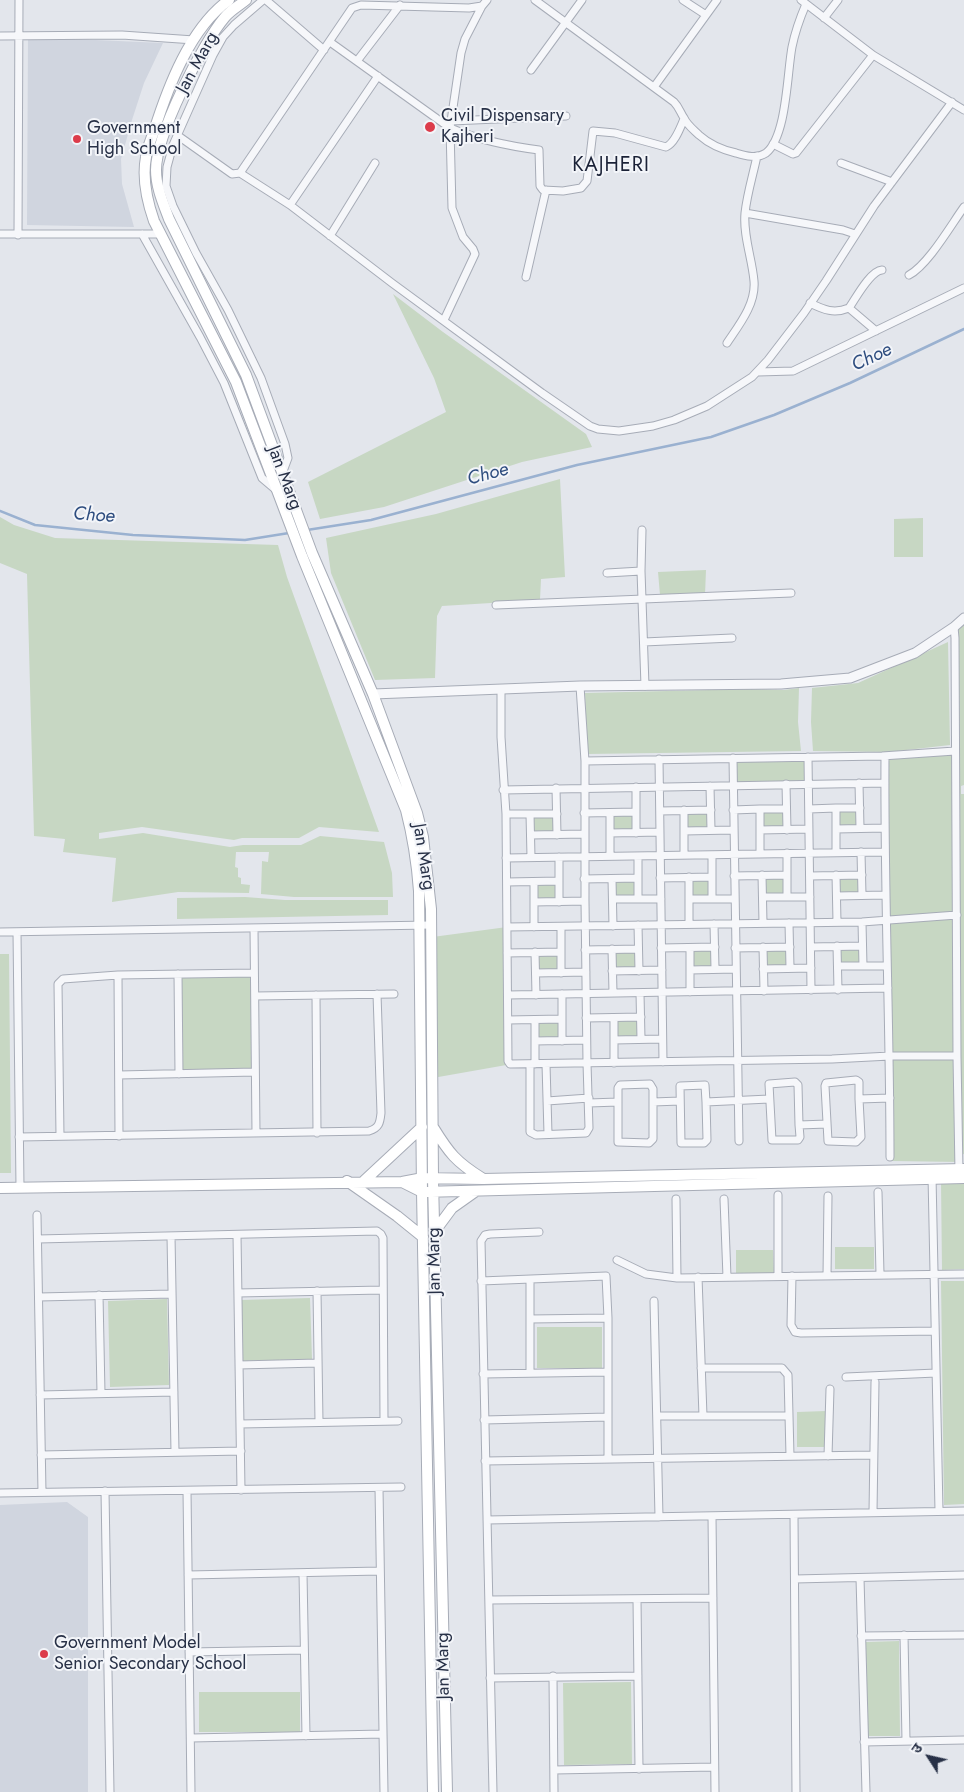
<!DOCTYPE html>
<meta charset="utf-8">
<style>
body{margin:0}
#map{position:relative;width:964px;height:1792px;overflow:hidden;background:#e3e6ec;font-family:Jost,"Noto Sans Devanagari",sans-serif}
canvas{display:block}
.north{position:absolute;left:904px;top:1732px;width:50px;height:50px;-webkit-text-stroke:4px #f3f5f9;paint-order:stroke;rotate:305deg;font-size:14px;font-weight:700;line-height:20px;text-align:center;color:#283147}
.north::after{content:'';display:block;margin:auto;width:18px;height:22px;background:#283147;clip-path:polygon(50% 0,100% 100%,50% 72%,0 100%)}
</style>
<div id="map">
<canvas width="964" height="1792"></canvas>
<div class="north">उ</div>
</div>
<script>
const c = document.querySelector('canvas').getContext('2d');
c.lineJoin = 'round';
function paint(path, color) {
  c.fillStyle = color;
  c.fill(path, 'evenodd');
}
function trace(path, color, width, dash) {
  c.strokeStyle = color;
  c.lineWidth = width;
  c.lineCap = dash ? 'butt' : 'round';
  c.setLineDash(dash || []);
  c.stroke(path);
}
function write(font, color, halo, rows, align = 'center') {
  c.font = font + ' Jost,sans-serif';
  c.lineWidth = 4;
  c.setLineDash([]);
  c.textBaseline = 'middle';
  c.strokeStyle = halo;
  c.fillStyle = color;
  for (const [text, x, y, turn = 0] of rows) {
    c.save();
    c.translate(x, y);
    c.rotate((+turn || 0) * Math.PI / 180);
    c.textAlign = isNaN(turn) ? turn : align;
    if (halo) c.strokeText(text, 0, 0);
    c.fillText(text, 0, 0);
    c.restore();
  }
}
paint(new Path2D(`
 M28,37L163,43L144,83L132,120L121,159L122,184L134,227L27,225Z
 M67,1502L88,1517V1792H0V1505Z`), '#d0d5df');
paint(new Path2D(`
 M393,294L443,332L586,434L592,447L522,462L384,507L320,519L308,482L446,412L434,378Z
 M560,479L565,577L541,579L540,600L442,606L437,616L435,678L375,680L331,573L326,538L436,514Z
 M0,517L14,525L55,538L278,545L287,577L379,832L319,827L299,838H242L234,840L142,827L99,833V839L143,833L230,847L243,845H301L320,836L384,842L392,873L393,897H294L261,894L262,861L268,862L269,852H236L235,867L238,868V877L241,878V884L250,885L249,893L178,892L112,902L116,858L63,852L65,839L34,836L27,574L0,563Z
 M923,518V557H894V519Z
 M706,570L705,595H660L658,572Z
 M964,620V785L961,786V794H964V1154L959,1155V1162L892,1161L887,755L960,754L958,626Z
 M948,642L950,745L889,752L813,751L811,722L812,688L858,683Z
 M799,688L798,722L801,751L587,754L585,693L749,689L784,690Z
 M808,757L809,784L733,785V758Z
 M838,810H857L858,826H838Z
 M762,812H784V826L762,827Z
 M686,813H708V828H686Z
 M612,816H633V831H612Z
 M534,817H554V832L533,833Z
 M839,877L859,878V893H839Z
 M765,878H784V894H765Z
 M691,879H710V897L691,896Z
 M615,881H636V897H615Z
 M557,884V900H536L537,885Z
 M245,897L285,900H388V915L177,919V898Z
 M507,927L512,1064L427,1079L425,938Z
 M860,948V964H840V949Z
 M766,949H787V966H766Z
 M692,950H712V967H692Z
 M615,952H635L636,968L615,969Z
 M0,954H9L11,1173H0Z
 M558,954V970H538L539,956Z
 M254,973L255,1072L179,1074L178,974Z
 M616,1021H638V1037H617Z
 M537,1022H560V1038H537Z
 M941,1182H964V1269L942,1270Z
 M835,1247H874V1269H835Z
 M736,1250H773L774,1273H736Z
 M941,1281H964V1504L944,1505Z
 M310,1298L312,1359L243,1361L241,1300Z
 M167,1299L169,1385L110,1387L108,1301Z
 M537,1327H602V1368H537Z
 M826,1411V1447H797V1412Z
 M899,1641L900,1736H867L866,1642Z
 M631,1682L632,1764L564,1765L563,1683Z
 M199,1692H300V1732H199Z`), '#c7d7c3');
trace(new Path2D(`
 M0,511L35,525L133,535L245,540L289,533
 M307,530L371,520L577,465L711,437L774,415L850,383L964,329`), '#9ab1d0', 2.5);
const minor = new Path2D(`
 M263,0L234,25L223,37L213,55L173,145L167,167L166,186L173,206L196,253L228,310L261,378L285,444L288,458L282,474
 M266,0L324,50
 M487,0L482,6L469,8L361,5L352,8L240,173L290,205L392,283L542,393L590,426L598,429L619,431L653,426L674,420L707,406L752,377L768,360L804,313L826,281L874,206L952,102
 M535,0L674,102C679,107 680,112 684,118C687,125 694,130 699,135C709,144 723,150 736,153C746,156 757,159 766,153C787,136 787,73 792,47C795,32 800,18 806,4
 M683,0L706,15
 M801,0L873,55L964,110
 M824,18L838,0
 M0,36L122,35L194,40
 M330,42L450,128L461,53L465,39L482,6
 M357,61L400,5
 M531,70L582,0
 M654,87L717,0
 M451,121L566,116
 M177,135L232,174L240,173
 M773,144L793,154L796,153L873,55
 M841,163L892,182
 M290,205L378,76
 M745,213L843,230L855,234
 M0,234H160
 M142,234L200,337L224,383L262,478L275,489
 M18,235L19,0
 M330,236L375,163
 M909,275C928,265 951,225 964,207
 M526,277L546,190
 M810,303C824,310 834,314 849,308L876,331
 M849,308C856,298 870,271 882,270
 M444,320L475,254L473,249L463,237L452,208L450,128C479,140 508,146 539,150L540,186L543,190L563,191L581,188L587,181L593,131L615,133L666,147C675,143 680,128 684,119
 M727,343C739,325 756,304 754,281C752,258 743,236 745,213C747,194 753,175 757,156
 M758,372L793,371L964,288
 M642,530L641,571L645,686
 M607,573L641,571
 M496,605L791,593
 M954,627L955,638L957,1056L959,1172
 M644,642L732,638
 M501,689V737L506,814L508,1061L510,1064L832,1059L890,1056H957
 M885,756C884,890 890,1023 890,1157
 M808,757L811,990
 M733,758L739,1141
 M659,759L663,1062
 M585,761L882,756L955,751
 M859,783L860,828
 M786,784L787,830
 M710,786L711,830
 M636,787V833
 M556,788L557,835
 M503,790L885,783
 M836,808H860
 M760,809H786
 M809,809L836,808V829L885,828
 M684,810V855
 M733,810L760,809V830L809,829
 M660,811L711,810
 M584,813L636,812
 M610,813V856
 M506,814H557
 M530,814L531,857
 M836,829V852
 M760,830V854
 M684,831L733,830
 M610,833L660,832
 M531,835L584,834
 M861,852L862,895
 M787,853V897
 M712,855V899
 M638,856V899
 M559,857V902
 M506,858L884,852
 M762,875L763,923
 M836,875L837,922
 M734,876L787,875
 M810,876L862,875
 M689,877V924
 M660,878L712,877
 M584,879L638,878
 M612,879L613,926
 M507,882L559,881
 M534,882V927
 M837,896L885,895
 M763,897H810
 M613,899H661
 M689,899H734
 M534,902L585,901
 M862,922L863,966
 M789,923L790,968
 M714,924L715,969
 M638,925L639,971
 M507,927L862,922L957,915
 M561,927V973
 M254,928L256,1133
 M0,932L431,925
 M17,932L20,1187
 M837,946L838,990
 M763,947L764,991
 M811,947L862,946
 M661,948L715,947
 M690,948V992
 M735,948L790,947
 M612,949L613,993
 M585,950L638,949
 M535,952L536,995
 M507,953L561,952
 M838,966H886
 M763,969L811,968
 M690,970L735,969
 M612,971L662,970
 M536,973L586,972
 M178,974L179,1074
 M118,975L119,1136
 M640,993L641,1039
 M562,994V1041
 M316,995L317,1133
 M508,995L888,988
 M255,996L394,994
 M586,1018L641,1017
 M614,1018V1063
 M508,1020L562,1019
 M535,1020V1064
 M614,1040L662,1039
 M535,1041L586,1040
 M530,1064V1132L536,1135L586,1133L589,1128L587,1063L585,901V761L580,686
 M546,1064L548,1134
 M119,1075L255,1072
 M859,1099V1082L856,1080L826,1083L825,1086L828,1141L856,1142L861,1137L859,1099L890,1098
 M547,1101L589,1098
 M653,1102V1089L650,1084L620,1085L618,1088V1142L649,1143L653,1139V1102L680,1101
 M706,1102L705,1085L680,1086L681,1143H704L707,1140L706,1102L769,1099
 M589,1103L618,1102
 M799,1125L798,1085L795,1082L769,1084L772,1140H798L800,1137L799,1125L827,1124
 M60,1136L58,984L63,979L118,975L254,973
 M19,1137L369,1131C379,1128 380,1123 381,1113L377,994
 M932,1176L939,1511
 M878,1192L880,1274
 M778,1195V1276
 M676,1199L677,1278
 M724,1199L727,1277
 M37,1215L42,1492
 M237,1235L241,1490
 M171,1236L175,1452
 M38,1239L377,1231L381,1234L383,1238L384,1421
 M617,1260L646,1274L677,1278L964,1274
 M792,1276L791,1325L795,1332L801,1333L935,1331
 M827,1276L828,1196
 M698,1277L703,1416
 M481,1281L606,1276L608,1318V1459
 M317,1291L319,1422
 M238,1293L382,1290
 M99,1295L101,1393
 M39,1297L172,1294
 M654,1301L659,1517
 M530,1319L608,1318
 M239,1365L318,1363
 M701,1368H782L788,1375L790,1456
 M530,1373V1280
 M483,1374L608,1372
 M846,1377L936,1373
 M40,1395L174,1392
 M657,1416H788
 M484,1420L608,1417
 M240,1424L398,1421
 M41,1455L241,1451
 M828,1456L830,1389
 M485,1461L873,1455
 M379,1488L384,1792
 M105,1491L110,1792
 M187,1491L191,1792
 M0,1493L401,1487
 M873,1512L875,1382
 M794,1515L796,1792
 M712,1516L715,1792
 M487,1520L964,1511
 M303,1573L306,1736
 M188,1575L380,1571
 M860,1578L866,1792
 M795,1579L964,1575
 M637,1599L639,1769
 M489,1600L713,1598
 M904,1635L906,1741
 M861,1636L964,1635
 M189,1652L304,1650
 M553,1676L554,1792
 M490,1678L638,1676
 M191,1738L383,1734
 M864,1742L964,1740
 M554,1770L714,1767
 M493,1792L481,1241L485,1235L490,1234L539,1232`);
const tertiary = new Path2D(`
 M373,694L580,686L781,684L850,678L915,653L954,627L964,618`);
const secondary = new Path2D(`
 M229,0C190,28 168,87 154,131C151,140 147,148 146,157C142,178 147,201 154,221L236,382L302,556L406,810C413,837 417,863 419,891L422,1192L433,1792
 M246,0C240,5 231,10 225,17C202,44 156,135 156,170C156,187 163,203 169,219L246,375L312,553L373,694L417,813L423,837L431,909L433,1179L447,1792
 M433,1127C449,1153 456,1162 482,1178
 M347,1181L397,1216L423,1237
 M364,1181L422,1127
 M402,1182L422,1192L964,1178
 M0,1188L402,1182L423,1178L483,1179L964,1169
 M435,1231L452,1208L476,1191`);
trace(minor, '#a7acb7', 9);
trace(tertiary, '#a7acb7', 11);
trace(secondary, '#a7acb7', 12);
trace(minor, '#f6f7fa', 7);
trace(tertiary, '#f6f7fa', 9);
trace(secondary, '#fff', 10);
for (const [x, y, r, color] of [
 [430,127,6,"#dc3c4b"],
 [77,139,5,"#dc3c4b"],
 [44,1654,5,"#dc3c4b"]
]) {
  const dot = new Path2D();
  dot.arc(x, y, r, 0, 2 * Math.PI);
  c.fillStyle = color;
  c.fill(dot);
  trace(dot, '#f3f5f9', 2);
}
write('18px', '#283147', '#f3f5f9', [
 ["Jan Marg",198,63,-61],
 ["Jan Marg",284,478,69],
 ["Jan Marg",423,857,81],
 ["Jan Marg",435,1261,-91],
 ["Jan Marg",444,1666,-91]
]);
write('18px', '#283147', '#f3f5f9', [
 ["Civil Dispensary",441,117],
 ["Kajheri",441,138],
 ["Government",87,129],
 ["High School",87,150],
 ["Government Model",54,1644],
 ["Senior Secondary School",54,1665]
], 'left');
write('italic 19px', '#2e4d7f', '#f3f5f9', [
 ["Choe",872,358,-25],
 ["Choe",488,475,-15],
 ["Choe",94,516,4]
]);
c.letterSpacing = '1px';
write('20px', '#1b2237', '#f3f5f9', [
 ["KAJHERI",611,166]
]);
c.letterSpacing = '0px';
</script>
